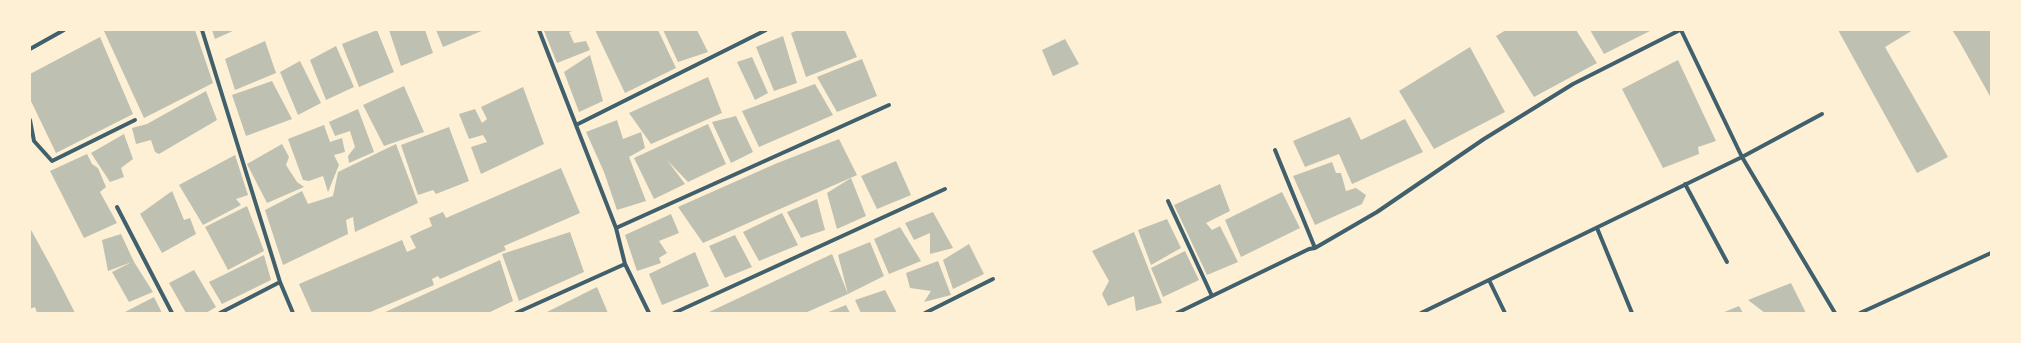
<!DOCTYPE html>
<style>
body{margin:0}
#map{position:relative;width:2021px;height:343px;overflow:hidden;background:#fdf0d5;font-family:"Source Sans 3",sans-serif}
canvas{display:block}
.frame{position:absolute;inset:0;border:31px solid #fdf0d5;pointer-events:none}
</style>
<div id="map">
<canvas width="2021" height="343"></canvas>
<div class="frame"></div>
</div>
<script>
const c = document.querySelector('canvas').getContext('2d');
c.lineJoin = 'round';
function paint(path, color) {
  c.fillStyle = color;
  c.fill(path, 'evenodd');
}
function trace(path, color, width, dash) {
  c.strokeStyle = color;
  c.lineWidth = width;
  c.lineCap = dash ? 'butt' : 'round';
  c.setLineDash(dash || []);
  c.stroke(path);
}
paint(new Path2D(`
 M106,30H195L213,83L144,118L104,31Z
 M212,30H235L215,39Z
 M377,30L394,72L359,87L342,44Z
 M389,30H425L433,53L401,66Z
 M436,30H484L443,47Z
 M547,30H576L569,32L574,43L586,41L590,50L557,63L544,31Z
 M595,30H658L676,68L625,93Z
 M663,30H697L708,52L678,62Z
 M798,30H845L857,57L806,77L791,33Z
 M1506,30H1576L1597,63L1534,97L1496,36Z
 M1590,30H1652L1604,54Z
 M1838,30H1913L1885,47L1948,157L1917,173Z
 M1952,30H1991V98L1958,39Z
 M783,36L797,83L774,91L756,47Z
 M100,37L133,114L56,153L30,99V74Z
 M1065,39L1079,64L1053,76L1042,50Z
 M265,41L276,73L235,90L225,59Z
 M336,46L354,87L326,100L310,60Z
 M1470,47L1505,112L1434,149L1399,91Z
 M590,55L603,101L579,112L564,72Z
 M752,57L768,93L755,100L737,62Z
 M862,59L877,96L837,112L817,77Z
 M1678,60L1716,141L1698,147L1699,154L1663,168L1622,89Z
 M300,61L321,103L298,115L280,72Z
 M708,77L722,113L651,144L629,113Z
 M272,81L292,119L246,136L232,95Z
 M815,84L833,115L759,147L742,111Z
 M404,86L424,132L384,146L363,105Z
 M523,87L544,144L481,174L471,147L487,142L483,135L469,139L459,114L475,109L482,123L487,119L481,107Z
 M206,91L217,120L159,154L155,152L151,140L136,144L132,128L147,124Z
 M358,109L374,152L349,163L348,156L355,147L350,131L335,136L329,122Z
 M736,116L753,152L731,163L712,122Z
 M1350,117L1361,140L1405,119L1423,152L1352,184L1339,154L1305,167L1293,141Z
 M617,120L623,139L641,132L645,148L629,157L646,201L617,210L604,172L586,132Z
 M708,124L726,164L688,182L667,160L685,184L654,199L634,158Z
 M324,125L330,142L342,138L345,152L334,155L339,165L328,192L323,176L309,181L303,180L288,139Z
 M449,127L469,181L436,194L433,190L418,195L401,145Z
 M124,134L133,159L121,168L124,177L110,182L91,153Z
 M839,139L857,175L703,243L678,207L775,164Z
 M282,144L289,157L286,165L297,182L304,187L267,203L247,164Z
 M396,144L418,203L355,232L353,217L346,220L348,234L283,265L265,210L302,191L308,204L333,196L338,172Z
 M87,154L92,164L98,168L106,187L100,192L117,223L84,238L50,171Z
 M235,155L248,195L236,199L241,205L203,225L179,185Z
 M896,161L911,195L877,209L861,176Z
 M1332,162L1336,173H1341L1346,191L1356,188L1366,195L1362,204L1315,225L1293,176Z
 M561,168L580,213L504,246L506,250L440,279L438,276L432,279L434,285L368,313H312L299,284L402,240L407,252L416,248L410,236L432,226L429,218L443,212L446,218Z
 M851,178L866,216L837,229L827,193Z
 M1220,184L1230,211L1206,223L1212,230L1220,226L1238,262L1207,275L1174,205Z
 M172,191L184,220L190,218L196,234L162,253L140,214Z
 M1282,192L1300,228L1241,257L1225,220Z
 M817,199L825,230L801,238L787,212Z
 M247,206L264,251L228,270L205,227Z
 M933,212L953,248L930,254V233L914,240L905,223Z
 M782,213L798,245L759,261L743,232Z
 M671,214L679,233L659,241L667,253L659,258L661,263L637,271L625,235Z
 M1167,219L1181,248L1151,265L1138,230Z
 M900,227L921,261L889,274L874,239Z
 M30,228L53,270L75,313H37L35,307L30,309Z
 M570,232L584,272L519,301L502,254Z
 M1134,232L1162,303L1136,311L1134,296L1108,306L1102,294L1109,281L1092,251Z
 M121,234L134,262L153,292L129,302L112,272L132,262L108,271L102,240Z
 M735,235L752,267L725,278L709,246Z
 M870,242L884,276L848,294L838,255Z
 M969,244L984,274L953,289L943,260Z
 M1185,251L1199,280L1163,297L1151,268Z
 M695,252L709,286L662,305L649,274Z
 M832,254L848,294L805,313H707Z
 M264,255L271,280L222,304L209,282Z
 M500,260L513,301L488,313H383Z
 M938,261L951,295L924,302L931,291L910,288L906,273Z
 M194,270L216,307L206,313H186L169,283Z
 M1791,283L1806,313H1765L1748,300Z
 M597,287L608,313H548L547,312Z
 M885,290L897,313H861L855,300Z
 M154,297L162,313H126L125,312Z
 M846,305L850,313H826Z
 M1739,306L1743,313H1722Z`), '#bec0b2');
trace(new Path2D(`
 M202,30L280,282L293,313
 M539,30L616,228L625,264L649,313
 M1681,30L1742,157L1835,313
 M30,49L64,30
 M30,120L34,141L52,161L135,120
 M576,125L766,30
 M1275,150L1315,248
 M1685,184L1727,262
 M1168,201L1212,296
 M117,207L172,313
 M616,228L889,105
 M1597,228L1632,313
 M1489,280L1505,313
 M220,313L280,282
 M516,313L625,264
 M674,313L945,189
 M925,313L993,279
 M1177,313L1309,249L1315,248L1377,212L1484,139L1573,84L1680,30
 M1421,313L1742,157L1822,114
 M1860,313L1991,253`), '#3f606c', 4);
</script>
